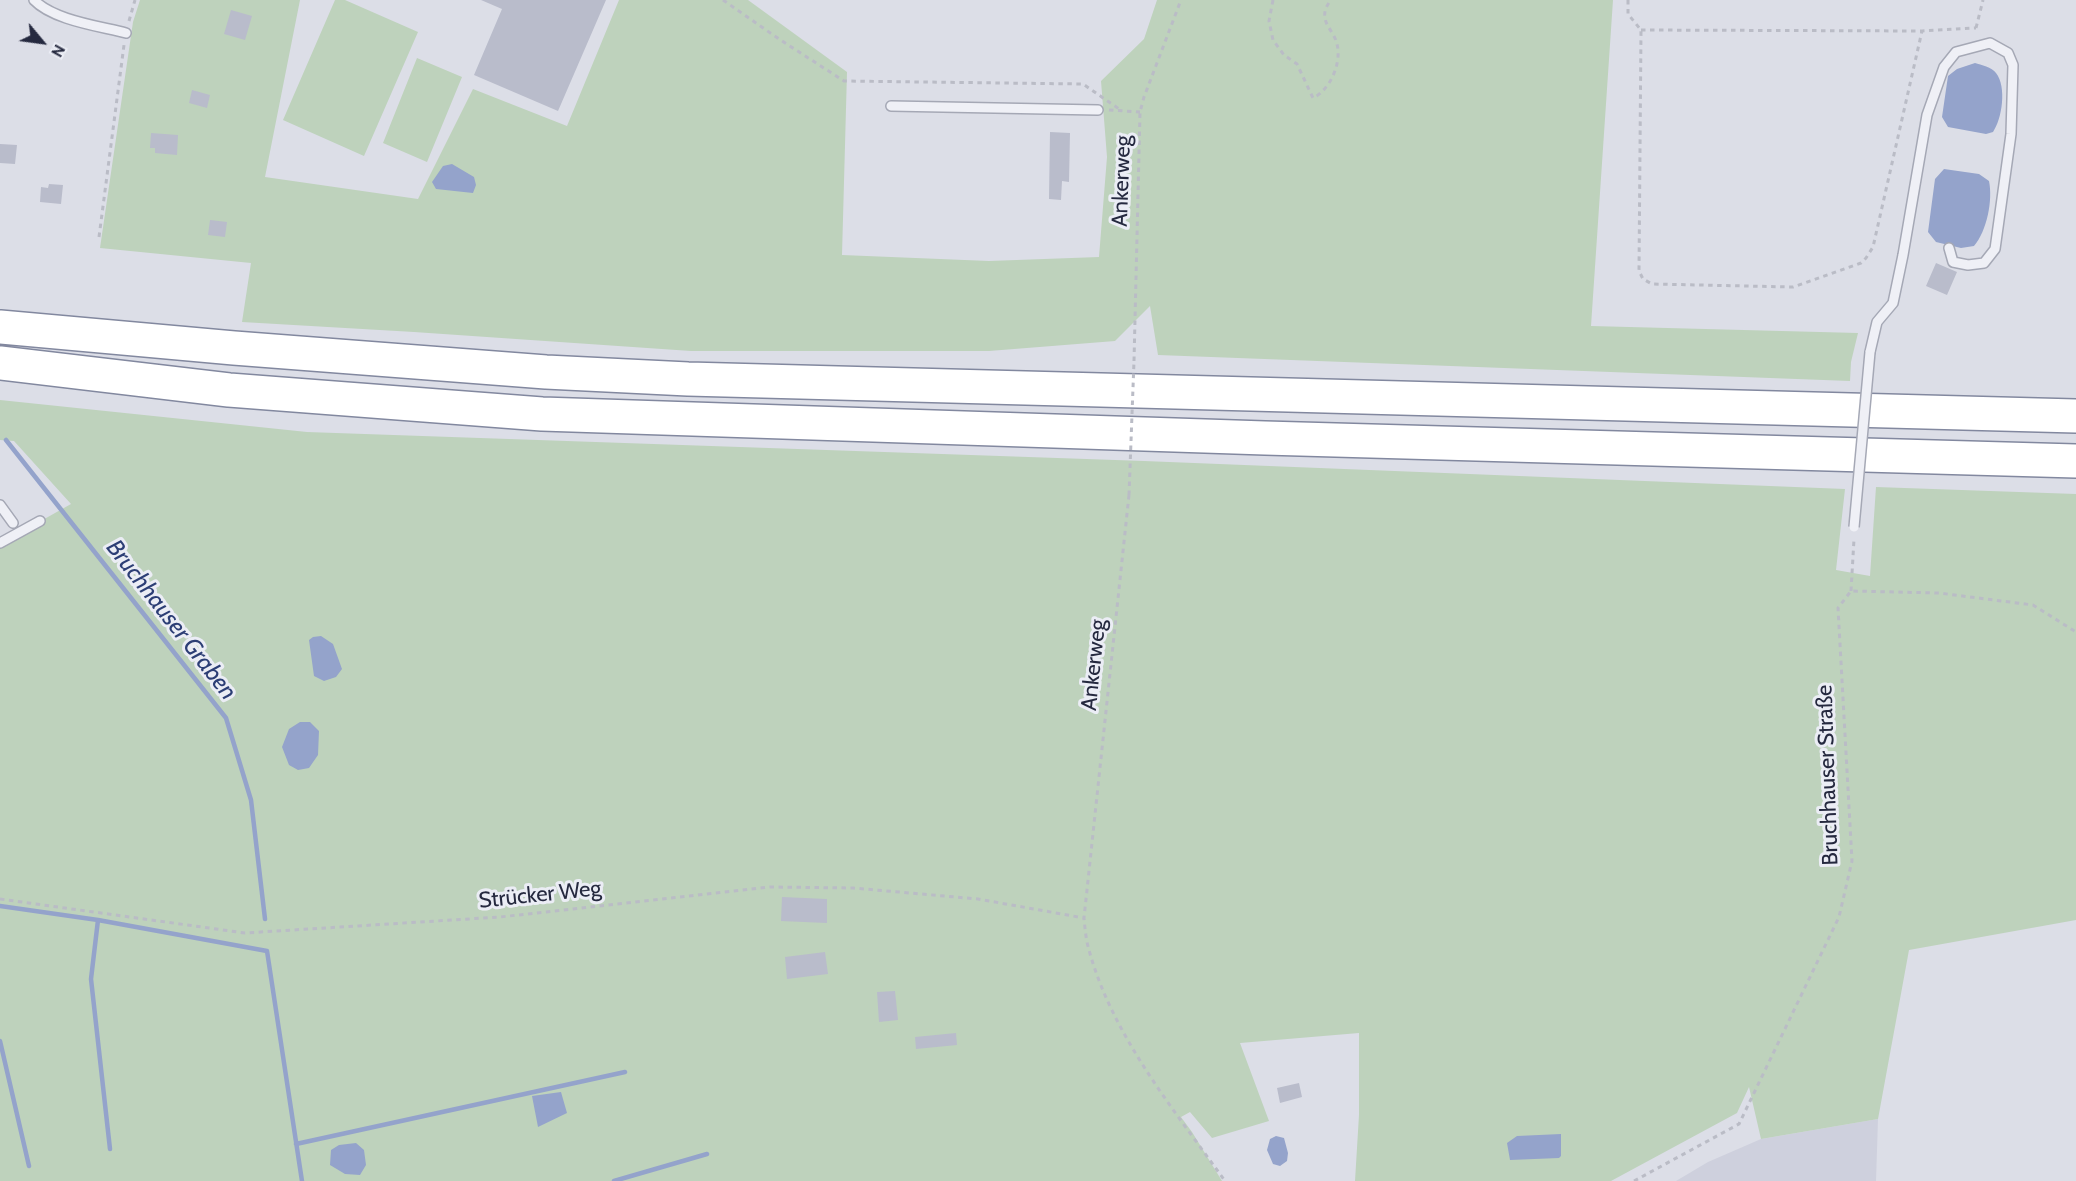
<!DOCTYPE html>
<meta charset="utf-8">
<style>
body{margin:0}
#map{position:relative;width:2076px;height:1181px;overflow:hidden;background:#dcdee7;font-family:Cabin,sans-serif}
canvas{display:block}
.north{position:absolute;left:12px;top:12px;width:60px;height:60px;-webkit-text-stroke:4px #ebedf5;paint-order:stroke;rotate:119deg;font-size:16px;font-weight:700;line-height:24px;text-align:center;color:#25293f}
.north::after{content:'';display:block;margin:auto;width:21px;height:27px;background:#25293f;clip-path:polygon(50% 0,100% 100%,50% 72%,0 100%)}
</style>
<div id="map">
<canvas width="2076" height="1181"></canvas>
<div class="north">N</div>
</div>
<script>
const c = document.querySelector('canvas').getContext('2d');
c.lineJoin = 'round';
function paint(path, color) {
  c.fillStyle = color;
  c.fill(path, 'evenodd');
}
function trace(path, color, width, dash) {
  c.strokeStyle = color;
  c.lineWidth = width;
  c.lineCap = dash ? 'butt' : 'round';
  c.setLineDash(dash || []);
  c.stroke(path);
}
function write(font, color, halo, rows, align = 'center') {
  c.font = font + ' Cabin,sans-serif';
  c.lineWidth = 6;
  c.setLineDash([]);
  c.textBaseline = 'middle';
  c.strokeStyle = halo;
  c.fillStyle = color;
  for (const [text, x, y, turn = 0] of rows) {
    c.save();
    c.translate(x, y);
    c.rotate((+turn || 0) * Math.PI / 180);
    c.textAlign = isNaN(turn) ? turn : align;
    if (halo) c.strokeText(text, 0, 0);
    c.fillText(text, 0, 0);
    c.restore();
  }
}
paint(new Path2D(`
 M1878,1119L1876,1181H1676L1708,1162L1761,1139Z`), '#ced0dd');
paint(new Path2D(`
 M140,0H300L265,177L418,199L473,89L567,126L619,0H748L847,72L842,255L989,261L1099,257L1107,157L1101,81L1144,39L1157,0H1613L1591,326L1858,333L1851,362L1850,381L1158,355L1150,306L1115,341L989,351H691L414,332L242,322L251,263L100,248L133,22Z
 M335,0H345L418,32L364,156L283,120Z
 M417,58L462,77L427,162L383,143Z
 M0,400L307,432L1144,461L1845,489L1836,570L1870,576L1876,487L2076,494V920L1909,950L1878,1119L1761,1139L1749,1087L1737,1113L1611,1181H1355L1359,1115V1033L1240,1043L1269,1121L1212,1138L1190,1112L1181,1117L1192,1132L1222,1181H0V544L71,504L14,441L0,440Z`), '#bed2bc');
paint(new Path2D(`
 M1975,63C1981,65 1992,67 1996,73C2007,87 2002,119 1993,132L1986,134L1948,127L1942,117L1948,76L1957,69Z
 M452,164L474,177L476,185L473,193L436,189L432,182L443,166Z
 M1944,169L1979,174L1989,181C1993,200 1987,231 1974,246L1961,248L1936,242L1928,232L1935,179Z
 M321,636L333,644L342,669L336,677L324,681L314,676L309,640L313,637Z
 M300,722H310L319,731L318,755L309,768L298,770L289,765L282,747L289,729Z
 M561,1092L567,1113L538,1127L532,1096Z
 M1561,1134V1156L1559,1158L1510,1160L1507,1143L1517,1136Z
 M1276,1136L1284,1138L1288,1153L1287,1161L1280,1166L1273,1164L1267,1150L1270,1139Z
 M356,1143L364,1150L366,1165L360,1175L345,1174L330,1165L331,1150L339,1145Z`), '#94a3cb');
trace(new Path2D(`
 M6,440L226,718L251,800L265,919
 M0,906L98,920L267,951L302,1181
 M98,920L91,979L110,1149
 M0,1041L29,1166
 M296,1144L625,1072
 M614,1181L707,1154`), '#94a3cb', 4.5);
paint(new Path2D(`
 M481,0H606L558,111L474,75L502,9Z
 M231,10L252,16L245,40L224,34Z
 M192,90L210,95L207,108L189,103Z
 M1050,132L1070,133L1069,182L1062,181L1061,200L1049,199Z
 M151,133L178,135L177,155L155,153V148H150Z
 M0,144L17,145L15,164L0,163Z
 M49,184L63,185L61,204L40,202L41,187L48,188Z
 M210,220L227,222L225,237L208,235Z
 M1936,263L1957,272L1947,295L1926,286Z
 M782,897L827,899V923L781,921Z
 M825,952L828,974L787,979L785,957Z
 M895,991L898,1020L879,1022L877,992Z
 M956,1033L957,1045L916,1049L915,1037Z
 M1299,1083L1302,1097L1280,1103L1277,1088Z`), '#b9bccb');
const service = new Path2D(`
 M34,0C53,20 99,26 126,33
 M891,106L1098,110
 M1870,352L1877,322L1893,303L1903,255L1927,115L1944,67L1956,52L1990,43L2008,53L2013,65L2011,134L1995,249L1984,263L1968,265L1953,262L1949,248
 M0,505L13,523
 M0,543L40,521`);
const motorway = new Path2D(`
 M0,327L234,348L546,372L688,379L2076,416
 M0,363L229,390L542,414L1265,438L2076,461`);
trace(service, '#a5a8b5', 12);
trace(motorway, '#82889f', 36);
trace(new Path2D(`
 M723,0L779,39L844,81L1083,84L1122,111
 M1273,0L1269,21L1273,40L1284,55L1297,64L1313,98C1330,90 1342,63 1337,44C1334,29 1315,20 1331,0
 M1628,0V14L1641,30L1639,271L1643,279L1652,284L1793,287L1861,263L1866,258L1873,247L1922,31
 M129,21L135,0
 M1976,28L1983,0
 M1641,30L1922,31L1976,28
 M1109,110L1140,112
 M99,237L124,45
 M1134,361L1140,112L1144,97L1181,0
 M1129,495L1084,918C1085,929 1086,940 1089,950C1112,1035 1174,1110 1225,1181
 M1851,591L1854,539
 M0,899L245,933L500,917L770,887L853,888L978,899L1084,918
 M1634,1181L1739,1124L1839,917L1852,861L1838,608L1851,591L1939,593L2033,605L2076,632`), '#babcc6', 3, [4.5, 4.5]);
trace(service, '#eff0f6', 9);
trace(motorway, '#fff', 33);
const serviceBridge = new Path2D(`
 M1854,527L1870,352`);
trace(serviceBridge, '#a5a8b5', 12, []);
trace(new Path2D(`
 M1129,495L1134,361`), '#babcc6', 3, [4.5, 4.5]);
trace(serviceBridge, '#eff0f6', 9);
write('22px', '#25293f', '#ebedf5', [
 ["Ankerweg",1122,181,-88],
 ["Ankerweg",1094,665,-84],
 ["Bruchhauser Straße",1828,775,-92],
 ["Strücker Weg",540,895,-6]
]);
write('italic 24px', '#2c3e75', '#ebedf5', [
 ["Bruchhauser Graben",171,620,52]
]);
</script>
